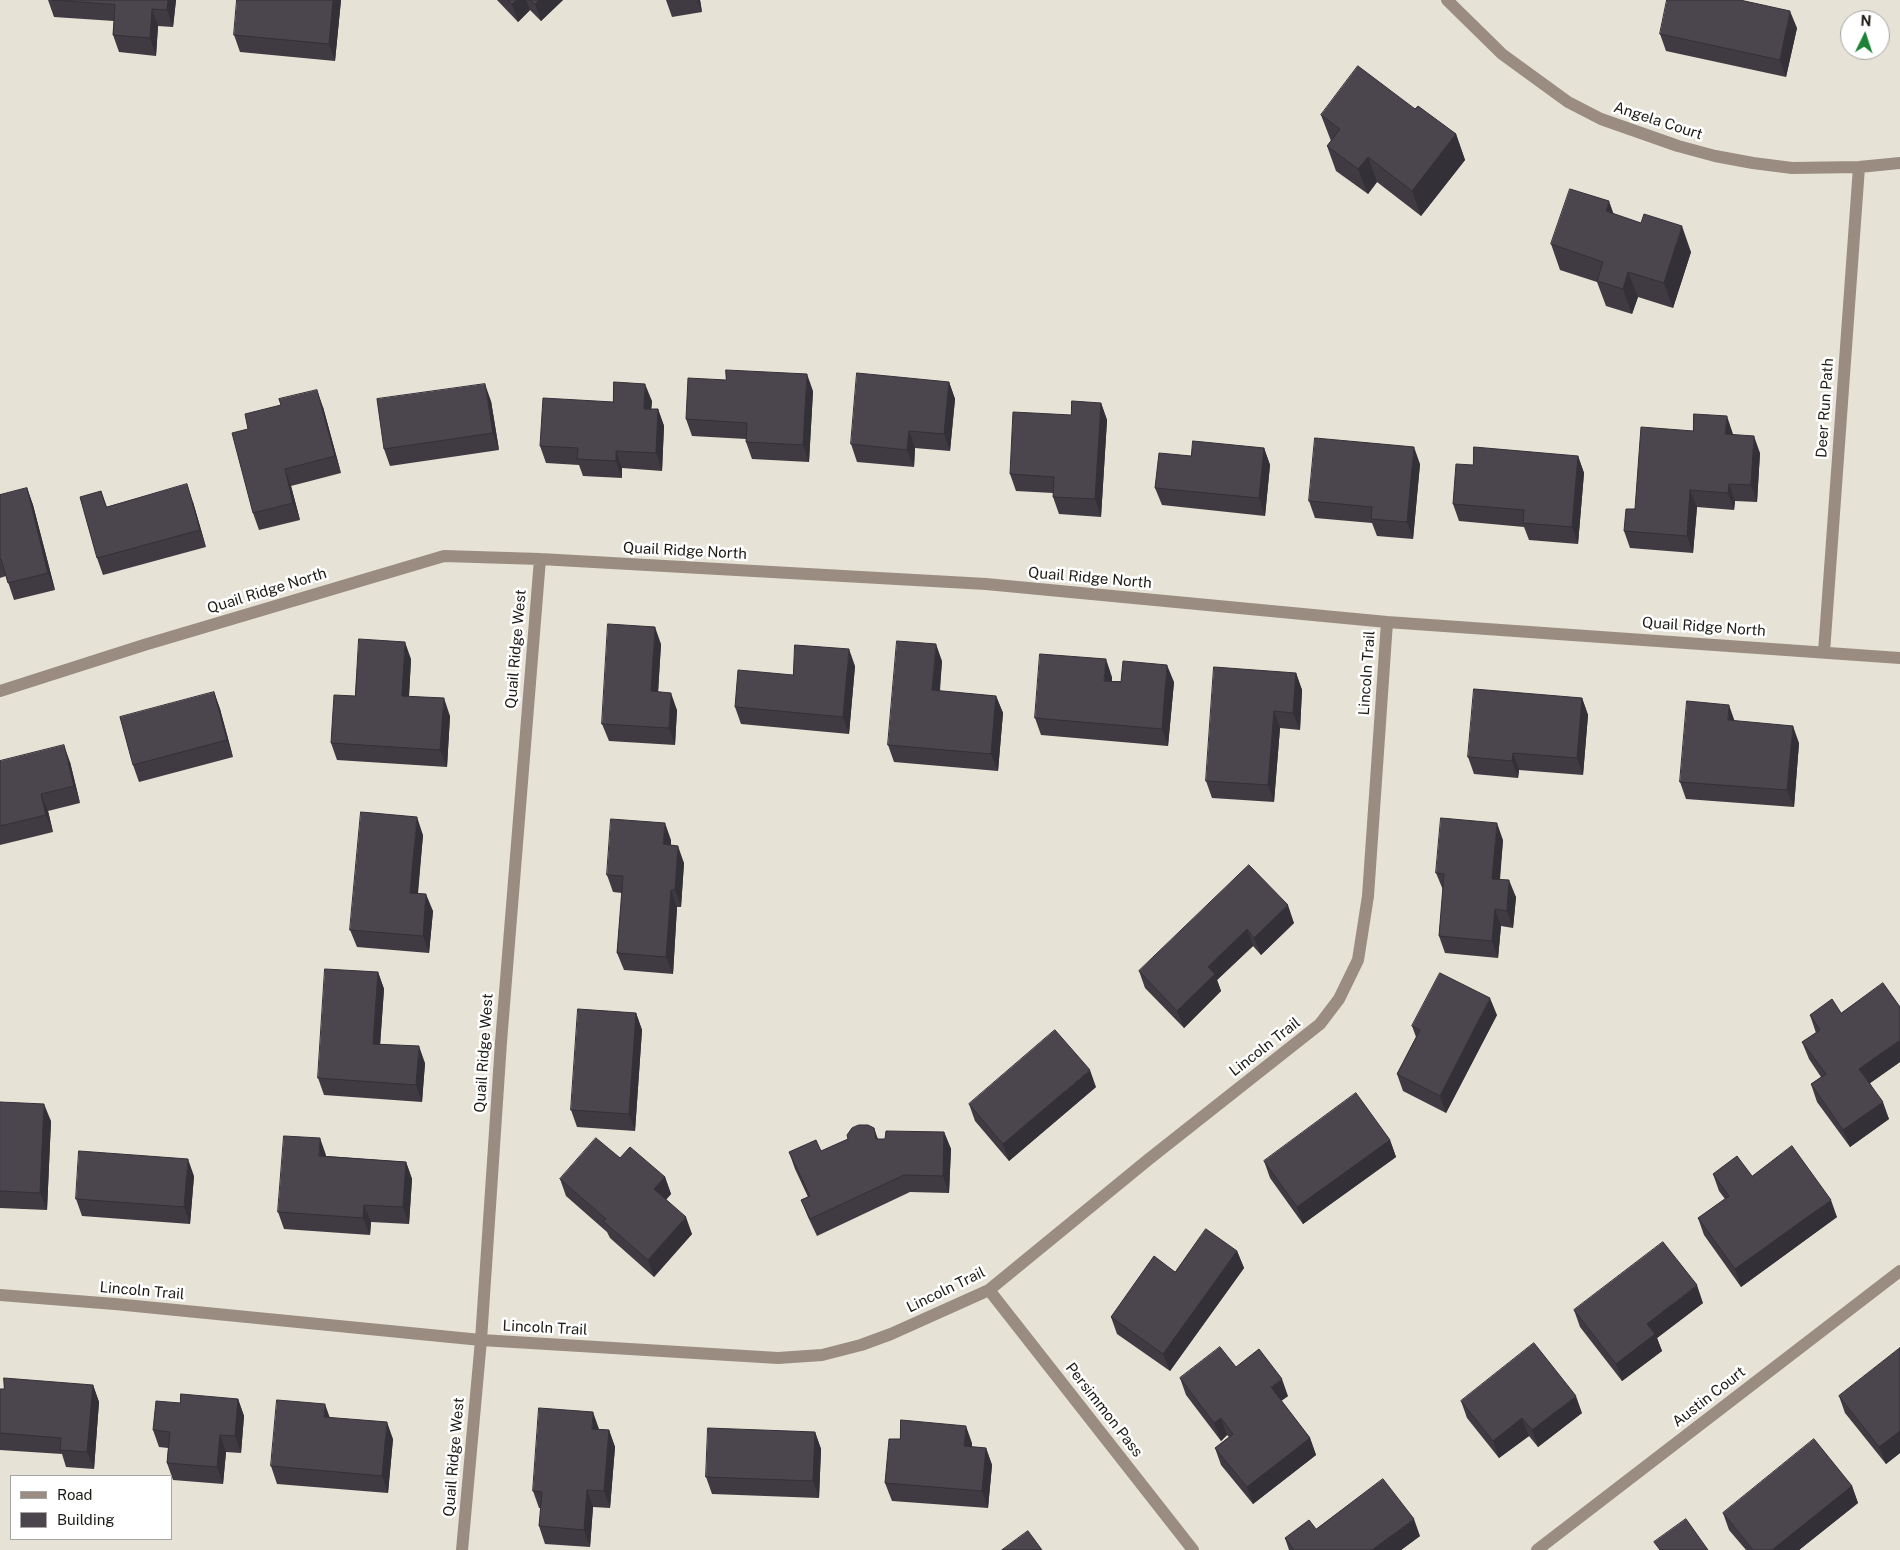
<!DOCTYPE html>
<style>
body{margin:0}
#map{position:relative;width:1900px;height:1550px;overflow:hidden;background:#e6e2d6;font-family:"Public Sans",sans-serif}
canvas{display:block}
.legend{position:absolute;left:10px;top:1475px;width:162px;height:65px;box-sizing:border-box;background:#fff;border:1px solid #a4a4a2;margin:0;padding:6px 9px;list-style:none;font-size:15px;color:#1c1b16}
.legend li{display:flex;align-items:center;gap:10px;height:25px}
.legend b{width:25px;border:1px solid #a4a4a2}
.north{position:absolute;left:1840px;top:10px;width:50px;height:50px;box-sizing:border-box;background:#fff;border:1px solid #a4a4a2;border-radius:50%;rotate:4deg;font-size:14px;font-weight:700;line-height:20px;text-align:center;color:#1c1b16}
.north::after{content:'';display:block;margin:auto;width:18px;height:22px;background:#1d8237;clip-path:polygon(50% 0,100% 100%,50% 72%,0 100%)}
</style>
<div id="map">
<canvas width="1900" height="1550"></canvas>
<ul class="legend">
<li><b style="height:6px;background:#9b8c81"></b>Road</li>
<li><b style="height:14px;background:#4b454e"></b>Building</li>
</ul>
<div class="north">N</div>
</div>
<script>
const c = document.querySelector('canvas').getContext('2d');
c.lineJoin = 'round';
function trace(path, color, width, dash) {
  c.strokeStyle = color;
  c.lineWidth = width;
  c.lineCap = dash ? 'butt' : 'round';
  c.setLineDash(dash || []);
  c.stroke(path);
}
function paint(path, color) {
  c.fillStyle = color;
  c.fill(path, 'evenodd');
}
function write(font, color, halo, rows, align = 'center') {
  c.font = font + ' "Public Sans",sans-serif';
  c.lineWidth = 5;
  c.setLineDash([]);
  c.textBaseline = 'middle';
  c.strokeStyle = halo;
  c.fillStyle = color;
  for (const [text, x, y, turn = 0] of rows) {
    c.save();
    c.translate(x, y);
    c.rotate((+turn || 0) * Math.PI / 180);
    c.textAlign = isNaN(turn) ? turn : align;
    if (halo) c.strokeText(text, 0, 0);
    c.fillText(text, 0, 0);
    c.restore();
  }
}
trace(new Path2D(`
 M1447,0L1502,54L1568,102L1601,119L1678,146L1715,156L1753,163L1792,168L1859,167L1900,163
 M1824,652L1859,167
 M0,691L144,645L444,556L540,559L986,584L1387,622L1900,658
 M989,1290L1193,1550
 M0,1295L115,1304L481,1340L778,1358L822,1355L861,1345L891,1334L989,1290L1149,1159L1320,1024L1339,999L1358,960L1368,896L1387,622
 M462,1550L481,1340L501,1042L540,559
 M1537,1550L1900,1271`), '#9b8c81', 12);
paint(new Path2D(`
 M48,0H176L173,27L158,26L156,56L119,52L113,35L114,21L54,17Z
 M341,0L335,61L240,52L234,35Z
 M497,0H563L541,21L530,10L518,22Z
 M666,0H700L702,12L672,17Z
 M1797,28L1786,77L1666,51L1660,34Z
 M1415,109L1456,134L1465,160L1421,216L1377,182L1368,194L1336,171L1327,146L1331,141L1321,115Z
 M1614,214L1691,252L1673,308L1638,297L1632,314L1606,306L1597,282L1560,270L1551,244Z
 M949,382L955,399L950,451L915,448L914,467L857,462L851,444Z
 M813,391L809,462L752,459L746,442V439L692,436L686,419Z
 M491,401L499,450L390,466L384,449Z
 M652,401L651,409H658L664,426L662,471L622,468V478L583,476L579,465L546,463L540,446L613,402Z
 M1101,403L1107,420L1101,517L1059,514L1053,497V493L1016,491L1010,474L1071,415Z
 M323,407L341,473L291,486L300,520L259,530L253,513Z
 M1733,434L1760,453L1757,502L1735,501L1734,510L1697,507L1693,553L1630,548L1624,531L1635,509Z
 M1264,448L1270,465L1265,516L1162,505L1155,488L1191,456Z
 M1578,456L1584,473L1578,544L1529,540L1524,527L1459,521L1453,504L1473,465Z
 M1420,464L1413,539L1377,536L1372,523L1315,518L1309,501Z
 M27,488L33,505L55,590L14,600L6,576L0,578V495Z
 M101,491L107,507L193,502L206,547L103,575L97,558Z
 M661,644L658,692L677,710L675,745L609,741L602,724Z
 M411,659L409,697L450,716L447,767L337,760L331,743L355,696Z
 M942,661L940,691L996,696L1003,713L998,771L894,762L888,745Z
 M855,666L849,734L741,724L735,707L793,675Z
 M1296,673L1302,690L1300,730L1280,728L1274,802L1212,798L1206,781Z
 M1112,677V681L1174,682L1168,746L1041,735L1035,718Z
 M214,692L220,709L233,757L139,782L133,765Z
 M1582,698L1588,715L1583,775L1519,770L1518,778L1474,774L1468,757Z
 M1735,721L1799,743L1794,807L1686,799L1680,782Z
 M0,761L70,762L80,803L48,811L53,832L0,845Z
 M423,835L418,894L433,911L429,953L357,947L350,930Z
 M671,840V845L684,863L681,907H677L673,974L624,970L617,953L622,893L613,892L607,875Z
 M1503,840L1500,880L1516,897L1513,928L1501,926L1498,958L1445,953L1439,936L1443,890L1436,873Z
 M1249,865L1294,923L1261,955L1253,946L1217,980L1221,991L1184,1028L1145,988L1139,971Z
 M378,972L384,989L380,1044L425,1063L422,1102L324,1095L318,1078Z
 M636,1013L642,1030L635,1131L577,1127L571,1110Z
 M1841,1013L1900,1062L1870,1083L1889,1119L1850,1147L1817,1102L1811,1084L1821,1077L1809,1059L1802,1042L1816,1033L1810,1015Z
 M1497,1015L1446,1113L1403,1091L1397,1074L1416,1037L1412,1026Z
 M1096,1087L1009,1161L975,1121L969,1104Z
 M0,1102L51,1121L47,1210L0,1208Z
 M874,1128L878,1139H885L944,1132L951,1149L949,1193L910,1192L817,1236L808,1217L801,1200L808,1197L795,1169L789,1152L821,1151Z
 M1390,1140L1396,1157L1303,1224L1270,1178L1264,1161Z
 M326,1155V1156L406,1162L412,1179L409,1224L371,1222L370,1235L284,1229L278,1212Z
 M620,1158L665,1177L671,1194L666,1200L692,1234L654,1277L610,1238L607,1232L566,1196L560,1179Z
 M1713,1174L1752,1176L1837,1217L1741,1287L1704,1235L1698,1218L1725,1199L1719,1191Z
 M194,1176L190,1224L82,1216L76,1199Z
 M1237,1251L1244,1268L1170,1371L1117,1334L1111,1317L1175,1272Z
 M1703,1303L1657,1338L1662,1351L1622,1381L1580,1327L1574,1310Z
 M1900,1348V1453L1886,1464L1845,1413L1839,1396Z
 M1180,1378L1288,1396L1281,1401L1310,1438L1316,1455L1253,1504L1221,1465L1215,1448L1229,1437L1227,1435L1221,1441L1186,1395Z
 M93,1385L99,1402L94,1469L66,1467L62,1454L0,1450V1389Z
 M238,1399L244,1416L241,1453L226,1452L223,1484L173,1480L167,1463L168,1448L159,1447L153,1430L180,1403Z
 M1461,1401L1582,1413L1538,1447L1529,1436L1499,1458L1467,1418Z
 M330,1417L393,1439L388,1493L277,1484L271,1466Z
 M599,1429L609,1430L615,1447L610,1508L593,1507L590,1547L545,1544L539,1526L541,1508H539L533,1491Z
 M815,1432L821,1449L819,1498L712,1494L706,1477Z
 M972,1443V1447L986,1448L992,1465L988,1508L892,1501L885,1483Z
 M1852,1486L1858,1503L1799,1550H1746L1729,1530L1723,1513Z
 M1316,1529L1420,1536L1401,1550H1289L1285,1538Z`), '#403b43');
paint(new Path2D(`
 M168,0H176L173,27L167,10Z
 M333,0H341L335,61L329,44Z
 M517,0H526L530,10L518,22L512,4Z
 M539,0H563L541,21L535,4Z
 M697,0H700L702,12Z
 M152,9L158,26L156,56L150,38Z
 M1790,11L1797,28L1786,77L1780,60Z
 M1456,134L1465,160L1421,216L1412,191Z
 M1368,157L1377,182L1368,194L1358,169Z
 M1609,201L1618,226L1606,211Z
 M1682,226L1691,252L1673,308L1664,283Z
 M1628,272L1638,297L1632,314L1623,289Z
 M807,374L813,391L809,462L803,445Z
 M949,382L955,399L950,451L944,434Z
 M485,384L491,401L499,450L493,433Z
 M645,384L652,401L650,426L644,409Z
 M317,390L323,407L341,473L335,456Z
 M1101,403L1107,420L1101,517L1095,499Z
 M658,409L664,426L662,471L656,453Z
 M1727,416L1733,434L1732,451L1725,434Z
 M909,431L915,448L914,467L907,450Z
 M1754,436L1760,453L1757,502L1751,485Z
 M1414,447L1420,464L1413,539L1407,522Z
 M1264,448L1270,465L1265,516L1259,498Z
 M616,451L622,468V478L616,461Z
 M1578,456L1584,473L1578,544L1572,527Z
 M285,469L291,486L300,520L293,503Z
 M187,484L193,502L206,547L200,530Z
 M1729,484L1735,501L1734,510L1728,493Z
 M27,488L33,505L55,590L48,573Z
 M1690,490L1697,507L1693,553L1687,536Z
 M655,627L661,644L657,709L651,691Z
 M405,642L411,659L408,713L402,696Z
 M936,644L942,661L938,707L932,690Z
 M849,649L855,666L849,734L843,717Z
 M1106,659L1112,677L1111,698L1104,681Z
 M1167,665L1174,682L1168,746L1162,729Z
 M1296,673L1302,690L1300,730L1293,713Z
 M214,692L220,709L233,757L227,740Z
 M671,693L677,710L675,745L669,728Z
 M996,696L1003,713L998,771L991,754Z
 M444,698L450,716L447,767L440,750Z
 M1582,698L1588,715L1583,775L1577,758Z
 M1729,705L1735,722L1728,720Z
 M1274,711L1280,728L1274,802L1268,785Z
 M1793,726L1799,743L1794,807L1787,790Z
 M64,745L70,762L80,803L74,786Z
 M1513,753L1519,770L1518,778L1512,761Z
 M41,794L48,811L53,832L46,815Z
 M417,817L423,835L416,910L410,893Z
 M665,823L671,840L670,861L663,844Z
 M1497,823L1503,840L1498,896L1492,879Z
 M678,846L684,863L681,907L675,890Z
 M1509,880L1516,897L1513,928L1507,911Z
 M671,890L677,907L673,974L666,957Z
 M426,894L433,911L429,953L423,936Z
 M1288,905L1294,923L1261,955L1254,938Z
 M1495,909L1501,926L1498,958L1492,941Z
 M1247,929L1253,946L1217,980L1221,991L1184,1028L1177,1011L1208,967Z
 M378,972L384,989L379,1061L373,1044Z
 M1490,998L1497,1015L1446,1113L1440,1096Z
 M636,1013L642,1030L635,1131L629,1114Z
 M1900,1040V1062L1866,1086L1859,1069Z
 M419,1046L425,1063L422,1102L416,1085Z
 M1090,1070L1096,1087L1009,1161L1003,1144Z
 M1883,1102L1889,1119L1850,1147L1843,1130Z
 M44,1104L51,1121L47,1210L40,1193Z
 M944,1132L951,1149L949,1193L943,1176Z
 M320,1138L326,1155L325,1173L319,1156Z
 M1390,1140L1396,1157L1303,1224L1297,1207Z
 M188,1159L194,1176L190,1224L184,1207Z
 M406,1162L412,1179L409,1224L403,1207Z
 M665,1177L671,1194L660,1206L654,1189Z
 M1831,1200L1837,1217L1741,1287L1735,1269Z
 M364,1205L371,1222L370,1235L363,1218Z
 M686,1217L692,1234L654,1277L648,1260Z
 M1237,1251L1244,1268L1170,1371L1163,1354Z
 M1697,1285L1703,1303L1657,1338L1662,1351L1622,1381L1616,1364L1647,1324Z
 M1282,1379L1288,1396L1277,1404L1271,1387Z
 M93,1385L99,1402L94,1469L87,1452Z
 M1576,1396L1582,1413L1538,1447L1532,1430Z
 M238,1399L244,1416L241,1453L235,1436Z
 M325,1404L331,1421L324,1417Z
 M593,1412L599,1429L598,1446L592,1429Z
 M1221,1418L1227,1435L1221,1441L1214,1423Z
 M1522,1418L1529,1436L1499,1458L1493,1441Z
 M387,1422L393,1439L388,1493L382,1476Z
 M966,1426L972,1443L971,1463L964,1446Z
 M609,1430L615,1447L610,1508L604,1491Z
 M1900,1431V1453L1886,1464L1879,1447Z
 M815,1432L821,1449L819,1498L813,1481Z
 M220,1435L226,1452L223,1484L217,1467Z
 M1310,1438L1316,1455L1253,1504L1247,1487Z
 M986,1448L992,1465L988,1508L982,1491Z
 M1852,1486L1858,1503L1799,1550H1772Z
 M587,1490L593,1507L590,1547L584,1530Z
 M1414,1519L1420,1536L1401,1550H1372Z`), '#343037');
const building = new Path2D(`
 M52,0H168L167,10L152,9L150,38L113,35L115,5Z
 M237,0H333L329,44L234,35Z
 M508,0H517L512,4Z
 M530,0H539L535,4Z
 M1667,0H1740L1790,11L1780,60L1660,34Z
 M1358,66L1415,109L1418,106L1456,134L1412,191L1368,157L1358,169L1327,146L1340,129L1321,115Z
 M1570,189L1609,201L1606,211L1641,223L1644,214L1682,226L1664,283L1628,272L1623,289L1597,281L1603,262L1551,244Z
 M726,370L807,374L803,445L746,442L747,423L686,419L688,378L726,380Z
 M857,373L949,382L944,434L909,431L907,450L851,444Z
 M614,382L645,384L644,409H658L656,453L616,451V461L577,459L578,448L540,446L543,398L613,402Z
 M485,384L493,433L384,449L377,399Z
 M317,390L335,456L285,469L293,503L253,513L232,433L248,429L245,414L281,405L279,399Z
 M1072,401L1101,403L1095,499L1053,497L1054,477L1010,474L1013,412L1071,415Z
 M1694,414L1727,416L1725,434L1754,436L1751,485L1729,484L1728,493L1690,490L1687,536L1624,531L1626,509H1635L1641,427L1693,431Z
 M1315,438L1414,447L1407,522L1371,519L1372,507L1309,501Z
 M1193,441L1264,448L1259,498L1155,488L1159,453L1191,456Z
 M1474,447L1578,456L1572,527L1523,523L1524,510L1453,504L1456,464L1473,465Z
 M187,484L200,530L97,558L80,497L101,491L106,507Z
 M27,488L48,573L8,583L1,559H0V495Z
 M608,624L655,627L651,691L671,693L669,728L602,724Z
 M359,639L405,642L402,696L444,698L440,750L331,743L334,695L355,696Z
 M897,641L936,644L932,690L996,696L991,754L888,745Z
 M795,645L849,649L843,717L735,707L738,670L793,675Z
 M1040,654L1106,659L1104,681L1121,682L1123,661L1167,665L1162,729L1035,718Z
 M1214,667L1296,673L1293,713L1274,711L1268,785L1206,781Z
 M1474,689L1582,698L1577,758L1513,753L1512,761L1468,757Z
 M214,692L227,740L133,765L120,717Z
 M1687,701L1729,705L1728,720L1793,726L1787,790L1680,782Z
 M64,745L74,786L41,794L46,815L0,826V761Z
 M361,812L417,817L410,893L426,894L423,936L350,930Z
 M1441,818L1497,823L1492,879L1509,880L1507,911L1495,909L1492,941L1439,936L1444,874L1436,873Z
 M611,819L665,823L663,844L678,846L675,890H671L666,957L617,953L623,876L607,875Z
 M1249,865L1288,905L1254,938L1247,929L1208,967L1215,974L1177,1011L1139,971Z
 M325,969L378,972L373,1044L419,1046L416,1085L318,1078Z
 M1440,973L1490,998L1440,1096L1397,1074L1420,1030L1412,1026Z
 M1883,983L1900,1007V1040L1859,1069L1883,1102L1843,1130L1811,1084L1826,1074L1802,1042L1820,1030L1810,1015L1832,999L1841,1013Z
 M578,1009L636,1013L629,1114L571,1110Z
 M1055,1030L1090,1070L1003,1144L969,1104Z
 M1356,1093L1390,1140L1297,1207L1264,1161Z
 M0,1102L44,1104L40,1193L0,1191Z
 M859,1125H868L874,1128L876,1139H885L886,1131L944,1132L943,1176L904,1175L810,1219L801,1200L810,1196L789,1152L816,1140L821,1151L848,1139L847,1135L852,1128Z
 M284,1136L320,1138L319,1156L406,1162L403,1207L364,1205L363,1218L278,1212Z
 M596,1138L620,1158L630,1147L665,1177L654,1189L686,1217L648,1260L603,1221L606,1219L560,1179Z
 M1792,1146L1831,1200L1735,1269L1698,1218L1729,1196L1713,1174L1737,1156L1752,1176Z
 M79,1151L188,1159L184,1207L76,1199Z
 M1206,1229L1237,1251L1163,1354L1111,1317L1154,1256L1175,1272Z
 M1663,1242L1697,1285L1647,1324L1655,1334L1616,1364L1574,1310Z
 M1534,1343L1576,1396L1532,1430L1522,1418L1493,1441L1461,1401Z
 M1220,1347L1236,1367L1259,1349L1282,1379L1271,1387L1310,1438L1247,1487L1215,1448L1233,1434L1221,1418L1214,1423L1180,1378Z
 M1900,1348V1431L1879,1447L1839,1396Z
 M4,1378L93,1385L87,1452L60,1450L61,1438L0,1433V1389H4Z
 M181,1394L238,1399L235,1436L220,1435L217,1467L167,1463L170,1432L153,1430L156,1401L180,1403Z
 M277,1400L325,1404L324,1417L387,1422L382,1476L271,1466Z
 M539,1408L593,1412L592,1429L609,1430L604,1491L587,1490L584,1530L539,1526L542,1492L533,1491Z
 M901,1420L966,1426L964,1446L986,1448L982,1491L885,1483L889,1439H900Z
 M708,1428L815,1432L813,1481L706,1477Z
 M1814,1439L1852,1486L1772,1550H1753L1723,1513Z
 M1383,1479L1414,1519L1372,1550H1294L1285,1538L1309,1520L1316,1529Z
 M1686,1519L1708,1550H1660L1654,1542Z
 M1028,1531L1042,1550H1002Z`);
paint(building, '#4b454e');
trace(building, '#343037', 1);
write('15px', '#1c1b16', '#fff', [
 ["Angela Court",1658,121,18],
 ["Deer Run Path",1825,408,-86],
 ["Quail Ridge North",685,551,3],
 ["Quail Ridge North",1090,578,5],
 ["Quail Ridge North",267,591,-17],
 ["Quail Ridge North",1704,627,4],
 ["Quail Ridge West",516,649,-85],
 ["Lincoln Trail",1367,673,-86],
 ["Lincoln Trail",1265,1047,-38],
 ["Quail Ridge West",484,1053,-86],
 ["Lincoln Trail",946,1290,-26],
 ["Lincoln Trail",142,1291,5],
 ["Lincoln Trail",545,1328,3],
 ["Austin Court",1709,1397,-38],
 ["Persimmon Pass",1104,1410,52],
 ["Quail Ridge West",454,1457,-85]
]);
</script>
